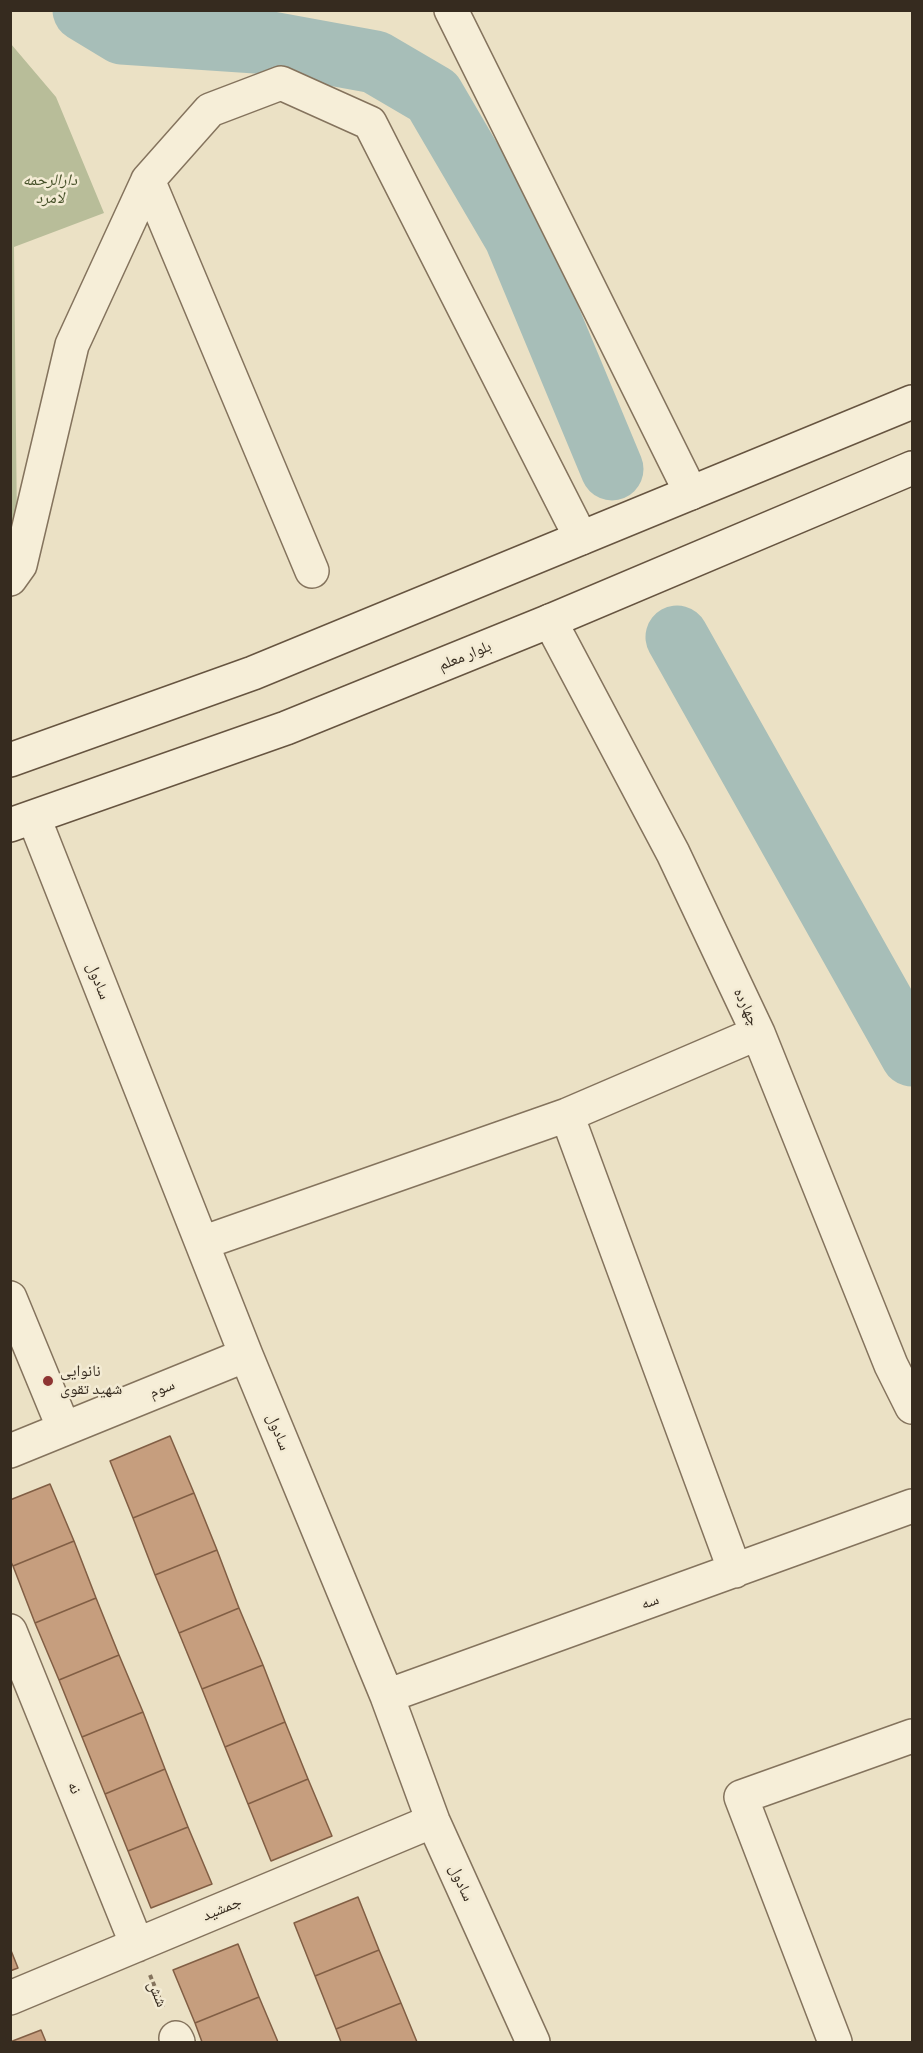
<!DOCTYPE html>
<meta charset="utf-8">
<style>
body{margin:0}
#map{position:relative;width:923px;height:2053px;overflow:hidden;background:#ebe1c5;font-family:Bitter,serif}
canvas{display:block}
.frame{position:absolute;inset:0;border:12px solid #362b1f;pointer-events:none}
</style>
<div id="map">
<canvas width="923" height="2053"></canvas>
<div class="frame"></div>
</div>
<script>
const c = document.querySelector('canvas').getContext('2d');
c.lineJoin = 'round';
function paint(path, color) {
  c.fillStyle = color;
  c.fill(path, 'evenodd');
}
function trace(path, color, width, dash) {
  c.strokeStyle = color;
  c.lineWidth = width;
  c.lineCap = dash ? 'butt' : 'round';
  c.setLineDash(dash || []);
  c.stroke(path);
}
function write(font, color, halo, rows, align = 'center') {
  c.font = font + ' Bitter,"Noto Naskh Arabic",serif';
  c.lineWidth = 5;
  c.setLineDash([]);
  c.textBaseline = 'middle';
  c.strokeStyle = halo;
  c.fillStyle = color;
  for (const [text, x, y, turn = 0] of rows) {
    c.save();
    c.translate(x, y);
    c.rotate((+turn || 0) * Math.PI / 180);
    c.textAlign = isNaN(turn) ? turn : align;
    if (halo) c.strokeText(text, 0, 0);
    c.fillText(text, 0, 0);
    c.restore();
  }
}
paint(new Path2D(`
 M11,44L56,97L104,213L14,247L17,528L11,539Z`), '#b8bd99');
trace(new Path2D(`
 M84,10L122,33L271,43L375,62L433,96L515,236L612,469
 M677,637L912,1055`), '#a7beb8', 63);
const building = new Path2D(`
 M170,1436L194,1493L133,1518L110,1461Z
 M50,1484L74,1541L13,1566L10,1560V1500Z
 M194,1493L217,1550L155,1575L133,1518Z
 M74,1541L96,1598L35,1623L13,1566Z
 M217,1550L239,1608L179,1633L155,1575Z
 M96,1598L119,1655L59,1680L35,1623Z
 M239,1608L263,1665L202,1689L179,1633Z
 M119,1655L143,1712L82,1737L59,1680Z
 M263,1665L285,1722L225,1747L202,1689Z
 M143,1712L165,1769L105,1794L82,1737Z
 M285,1722L308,1779L248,1804L225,1747Z
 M165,1769L188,1827L128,1851L105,1794Z
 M308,1779L332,1836L271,1861L248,1804Z
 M188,1827L212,1884L151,1908L128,1851Z
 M358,1897L379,1950L315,1976L294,1923Z
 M238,1944L259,1997L195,2023L173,1970Z
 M10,1948L18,1968L10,1971Z
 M379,1950L401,2003L336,2029L315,1976Z
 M259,1997L278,2042H202L195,2023Z
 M401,2003L417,2042H341L336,2029Z
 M41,2030L46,2042H10Z`);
paint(building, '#c69e7e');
trace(building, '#815e44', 1.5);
const street = new Path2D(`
 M451,10L691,493
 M312,571L148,180L210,110L281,83L370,123L581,538
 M10,579L20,565L72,345L148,180
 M550,621L673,853L758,1033L891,1365L912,1407
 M34,818L246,1355L387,1696L433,1821L533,2042
 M567,1115L735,1571
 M202,1243L567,1115L758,1033
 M10,1298L64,1429
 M10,1451L246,1355
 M10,1631L137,1945
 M387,1696L912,1506
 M10,1998L433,1821
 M176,2038L178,2042
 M835,2042L741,1797L912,1736`);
const secondary = new Path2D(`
 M10,760L253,673L912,402
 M10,825L286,728L550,621L912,468`);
trace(street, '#84735d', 36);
trace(secondary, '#665440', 36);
trace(new Path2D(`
 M150,1975L163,2007`), '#84735d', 4, [4.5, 3]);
trace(street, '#f6eed8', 33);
trace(secondary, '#f6eed8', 33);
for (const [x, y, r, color] of [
 [48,1381,6,"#8e3432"]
]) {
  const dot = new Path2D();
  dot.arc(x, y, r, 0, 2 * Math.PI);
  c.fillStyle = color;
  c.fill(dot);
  trace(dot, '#f3ebd4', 2);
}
write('italic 16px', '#455028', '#f3ebd4', [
 ["دارالرحمه",50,181],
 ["لامرد",50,199]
]);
write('16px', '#362b1f', '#f3ebd4', [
 ["بلوار معلم",465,656,-22],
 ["سادول",98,981,68],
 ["چهارده",746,1007,65],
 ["سوم",162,1389,-22],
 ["سادول",278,1432,68],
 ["سه",650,1602,-20],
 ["نه",74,1788,68],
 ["سادول",461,1883,66],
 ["جمشید",222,1909,-23],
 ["شش",157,1994,67]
]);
write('16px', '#362b1f', '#f3ebd4', [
 ["نانوایی",60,1372],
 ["شهید تقوی",60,1390]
], 'left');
</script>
